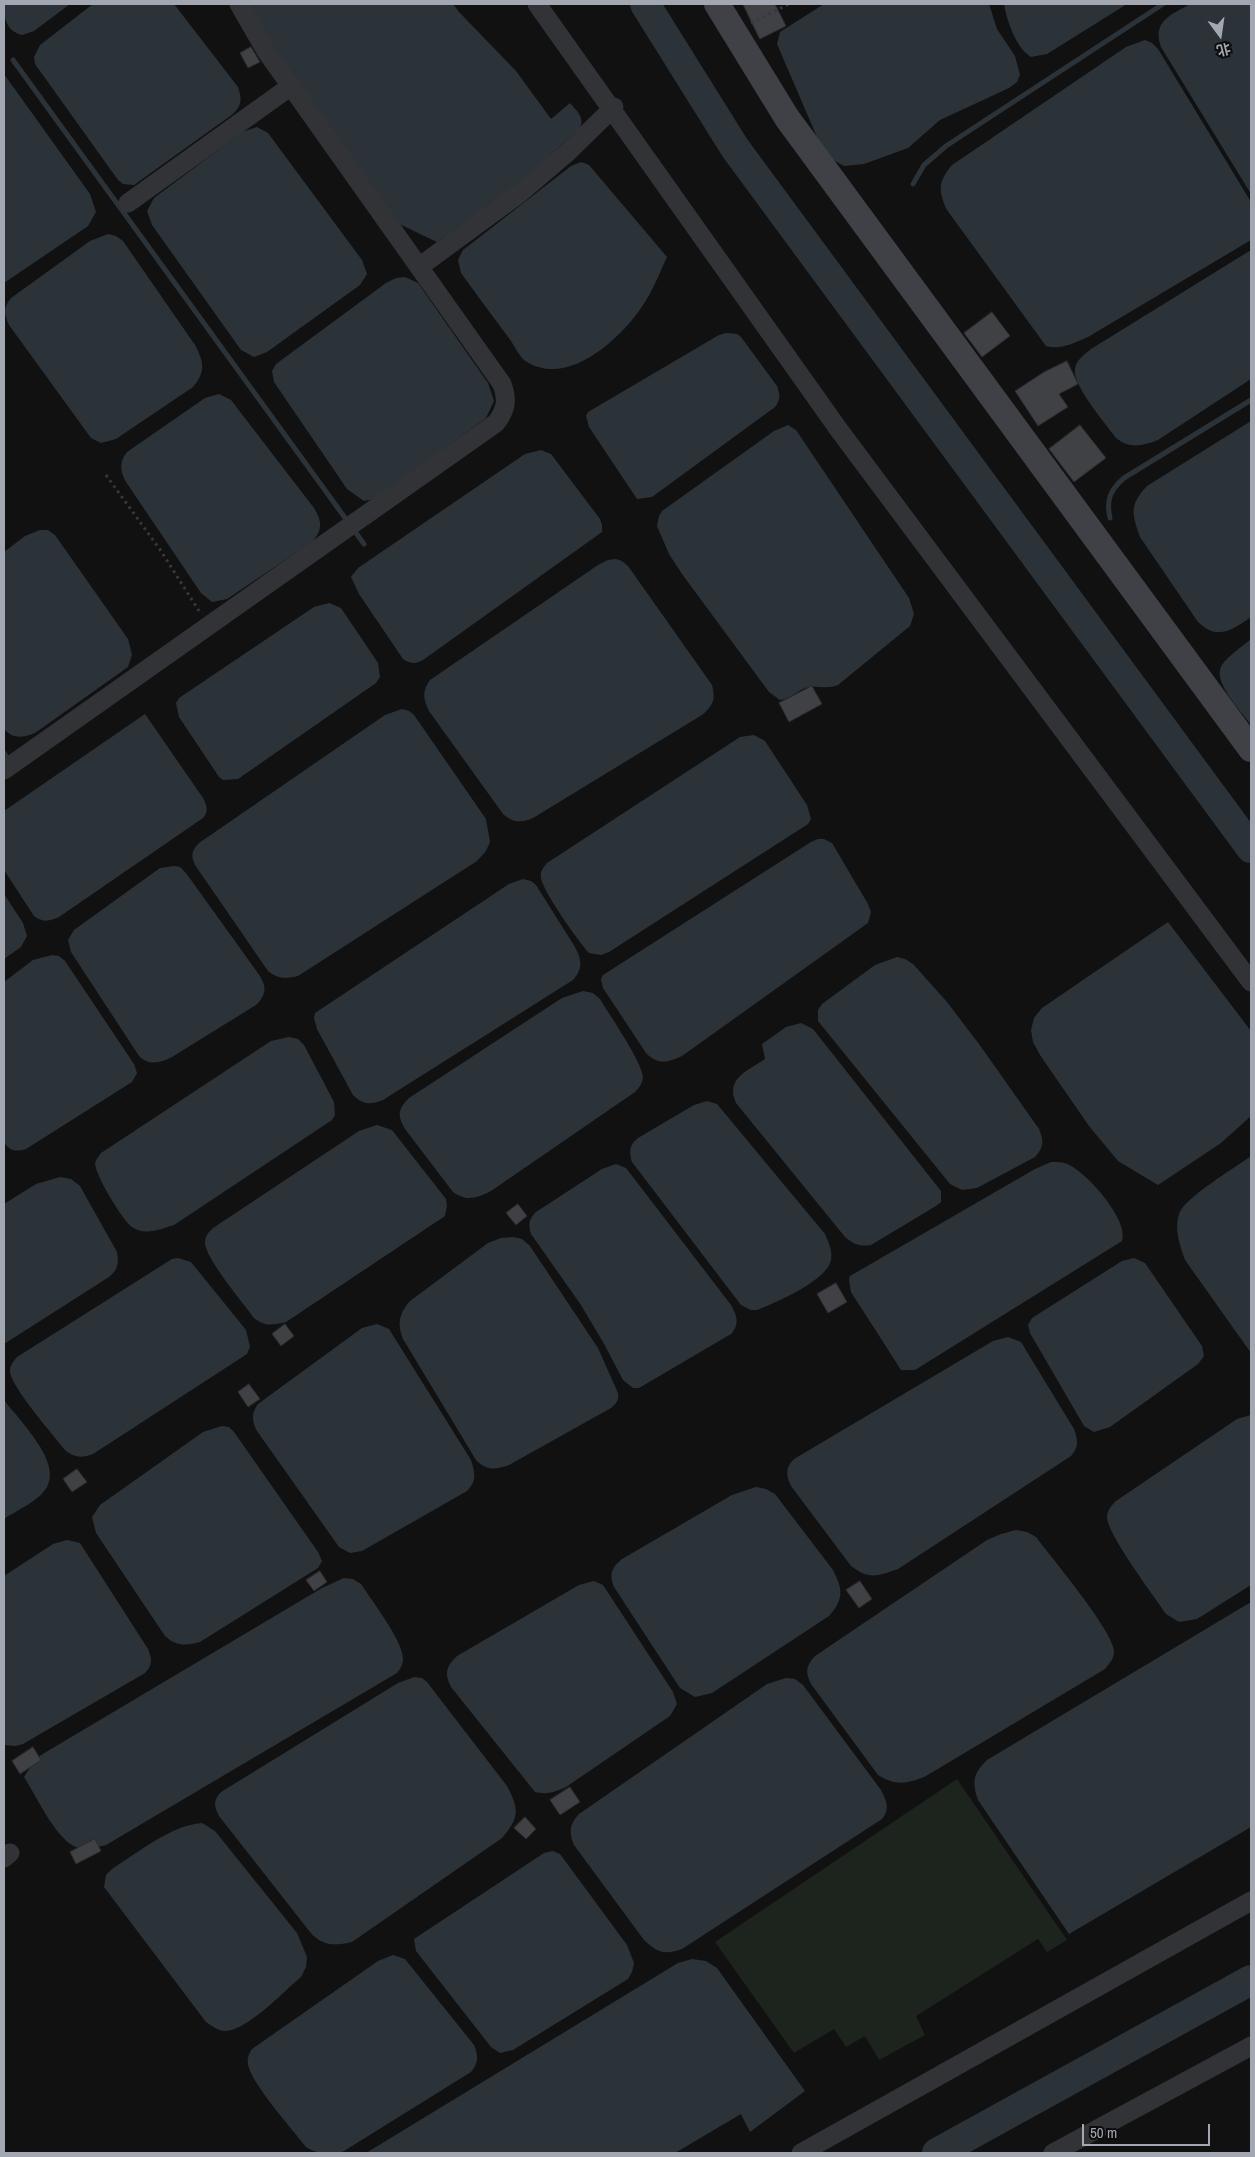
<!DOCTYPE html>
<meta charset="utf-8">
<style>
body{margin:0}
#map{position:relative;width:1255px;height:2157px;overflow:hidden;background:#111112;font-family:"Archivo Narrow","Noto Sans SC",sans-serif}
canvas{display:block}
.frame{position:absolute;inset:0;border:5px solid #a3a7b1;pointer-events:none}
.north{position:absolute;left:1195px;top:10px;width:50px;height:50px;-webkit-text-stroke:4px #0c0c0d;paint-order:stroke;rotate:166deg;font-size:14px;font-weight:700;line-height:20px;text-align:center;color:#a3a7b1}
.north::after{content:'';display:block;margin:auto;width:18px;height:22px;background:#a3a7b1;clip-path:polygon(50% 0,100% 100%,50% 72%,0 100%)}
.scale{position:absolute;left:1082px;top:2124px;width:128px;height:22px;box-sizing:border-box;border:2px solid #a3a7b1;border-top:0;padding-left:6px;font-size:15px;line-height:18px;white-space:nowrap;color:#a3a7b1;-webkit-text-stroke:4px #0c0c0d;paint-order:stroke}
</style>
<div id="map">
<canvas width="1255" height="2157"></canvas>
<div class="frame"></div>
<div class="north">北</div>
<div class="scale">50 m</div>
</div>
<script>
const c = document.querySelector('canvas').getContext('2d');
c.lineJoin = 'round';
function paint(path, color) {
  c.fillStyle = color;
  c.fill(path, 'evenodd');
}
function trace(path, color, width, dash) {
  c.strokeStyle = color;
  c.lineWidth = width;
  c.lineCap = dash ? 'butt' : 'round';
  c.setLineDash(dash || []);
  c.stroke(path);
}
paint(new Path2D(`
 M957,1779L1067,1940L1047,1952L1038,1939L916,2016L925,2035L879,2060L865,2036L846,2047L834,2029L794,2053L715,1942Z`), '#1d241e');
paint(new Path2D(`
 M4,4H70L34,31L22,35C6,31 4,18 4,4Z
 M93,4H174L238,87C242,99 242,105 233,114L134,185L123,184L118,180L35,64L34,57L40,45Z
 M246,4H453L459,12L516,71L551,119L570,103C577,111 585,118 580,128L513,189L437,242L397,223L313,110Z
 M824,4H989L997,29L1015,56L1020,75L1017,82L1009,88L940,120L908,148L864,164L844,166L831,159L820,144L777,44L780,32Z
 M1004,4H1127L1047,54L1031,57C1016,48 1007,21 1004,4Z
 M1190,4H1251V194L1161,47C1152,21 1171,15 1190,4Z
 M1145,40L1152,43L1158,49L1251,202V240L1088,337C1074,343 1061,350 1046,346L947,210C938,190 938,182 952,165L1126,47Z
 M4,74L90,194L96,212L88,226L4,283Z
 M257,127L268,133L362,260L367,274L360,285L267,352L254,357L241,350L152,225L147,211L154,198L242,132Z
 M581,162L589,165L667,257C659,274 652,293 641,308C619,340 568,387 527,362C520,358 515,347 511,341C494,318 477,295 461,273L458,260L463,250L571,166Z
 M108,234L116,236L123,241L195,345C204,362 206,372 193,387L116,439L101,443L91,438L9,325C4,314 3,308 11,298L90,241Z
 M1251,250V379L1158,440C1142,446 1130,449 1116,438C1106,424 1072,385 1075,369C1076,360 1085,354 1091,349Z
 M405,277L418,283L488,383L494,401L486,418L375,499L364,501L347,489L274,382L272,371L276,364L386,283L396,278Z
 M726,333L737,334L741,337L777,386C780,395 781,399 775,407L652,497L637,499L589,427L586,416L588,412L719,335Z
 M219,394L231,400L314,508C322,521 323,530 312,542L227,599L212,602L201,593L126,482C120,471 119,462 127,452L205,398Z
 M1251,421V617C1232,630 1218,641 1198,622L1140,537C1132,514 1129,505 1147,486Z
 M788,425L796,430L909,598L914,614L910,626L838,685C828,689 820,686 810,687C799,688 791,699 780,700L769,692L682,574L669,554L657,526L659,516L662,511L774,431Z
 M541,450L551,454L600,519L602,525V532L423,660C415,664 411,664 403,659L359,594L351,577L358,568L525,454Z
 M40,530H48L55,535L128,639L132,655L128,667L35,733C22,738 13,739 4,729V552L25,536Z
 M616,559L622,561L628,566L712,685C716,699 713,706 702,715L533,818C521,823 513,823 503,814L429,711C423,698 422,691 430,680L598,565L608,560Z
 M329,603L341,608L378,663L380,677L376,683L238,779L223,780L219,777L179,717L176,703L179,698L314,607Z
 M1251,639V725C1242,712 1211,681 1222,665C1229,655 1242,647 1251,639Z
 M402,709L409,711L414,715L486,819L490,842L486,851L477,861L298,976C286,979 278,979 268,971L195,865C191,856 191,851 199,843L385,715Z
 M145,714L203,798C207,806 209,811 203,818L59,917C50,921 43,923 34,916L4,870V811Z
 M754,735L765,741L807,805L811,819L808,824L609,952L601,955L589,953C579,942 541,889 541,877C540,871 543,868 547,863L740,737Z
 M818,839H824L832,843L868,904L871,912L868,923L682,1056C667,1063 658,1065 646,1053L603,988L601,979L603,975L811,842Z
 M174,866L180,867L186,873L260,976C267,988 266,995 256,1005L172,1057C160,1063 149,1066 139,1056L71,952L68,940L74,930L160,868Z
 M523,879L531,881L536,885L575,947C582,960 583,969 573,980L383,1100C370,1105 363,1105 353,1095L317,1029L314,1018L315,1013L509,884Z
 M4,894L23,923L27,936L21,947L4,959Z
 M1168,922L1251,1031V1116L1221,1143L1158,1185L1118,1161L1089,1126L1040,1055L1033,1042L1031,1030L1034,1018L1042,1008Z
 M52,955L59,956L65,961L134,1064L137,1073L132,1082L26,1149C16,1152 9,1151 4,1142V982L33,960Z
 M897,957L905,959L913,964L947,1002L979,1044L1039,1129C1044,1141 1044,1147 1035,1157L977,1188L962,1190L950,1184L818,1021V1010L822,1004L875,965Z
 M583,991L593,993L600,999C609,1014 644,1065 643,1078C642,1084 639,1088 635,1092L491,1191C477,1198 467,1202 453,1192L405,1129C397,1115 398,1109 409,1098L562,998Z
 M801,1023L813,1029L941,1191V1202L936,1206L871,1245C859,1247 854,1244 845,1237L736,1103C725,1078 748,1071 765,1059L762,1044L786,1027Z
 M289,1037L298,1039L304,1045L334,1102L335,1115L332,1120L174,1225C161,1229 145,1236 132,1227C123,1221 95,1175 95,1163C96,1159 99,1156 101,1153L271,1041Z
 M707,1101L717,1104L825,1234C828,1242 833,1250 831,1260C828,1280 775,1303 757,1310H751L741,1305L632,1162C629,1152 629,1145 638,1138L694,1105Z
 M377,1125L392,1130L446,1199L447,1206L445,1216L286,1322C273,1325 265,1327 254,1318C244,1304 204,1257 205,1242C205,1236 209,1232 213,1228L359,1131Z
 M1251,1156V1353L1185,1260C1180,1246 1174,1229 1179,1214C1185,1197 1235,1168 1251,1156Z
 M1051,1162C1057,1162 1062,1162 1067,1164C1086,1171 1130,1221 1122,1241L915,1370H901L851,1292L849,1280L850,1276L1035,1169Z
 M616,1164L626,1168L731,1305C737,1316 740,1324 731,1334L639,1388H633L623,1380L603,1342L581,1305L531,1234C528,1224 529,1219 536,1212L602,1169Z
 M60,1177L71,1179L80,1186L117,1252C119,1262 118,1270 109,1277L4,1344V1204L36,1184Z
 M513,1237L522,1239L530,1246L598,1348L618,1393C619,1400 617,1403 611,1408L509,1465C495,1470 487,1471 476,1460L403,1339C397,1324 399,1313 410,1301L488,1243L501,1238Z
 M178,1258L191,1262L246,1330L250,1347L247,1354L93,1454C82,1458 75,1458 66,1451C55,1437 10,1386 10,1371C10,1365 13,1362 17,1357L172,1259Z
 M1134,1258L1145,1263L1202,1346L1204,1356L1198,1364L1110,1427L1094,1432L1084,1426L1030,1333L1028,1325L1032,1318L1122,1261Z
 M377,1324L389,1329L471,1460C475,1473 477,1481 467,1491L362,1551L350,1553L339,1547L257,1431C252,1421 251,1414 258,1404L362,1328Z
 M1008,1337L1021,1342L1074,1429C1078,1440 1079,1447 1071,1456L898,1569C878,1576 869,1580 851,1566L791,1486C786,1475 785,1468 794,1459L993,1341Z
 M4,1400C18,1419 62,1461 47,1487C39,1501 17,1510 4,1519Z
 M1251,1415V1585L1197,1619L1179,1622L1166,1614C1154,1596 1107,1534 1107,1517C1107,1510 1112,1505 1116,1501L1237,1419Z
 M222,1426L229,1427L234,1432L318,1552L322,1561L318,1568L200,1642C186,1646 176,1646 165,1636L96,1533L92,1517L100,1505L203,1432Z
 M756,1487L766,1489L775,1494L833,1570C843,1590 844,1599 829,1616L712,1693L695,1697L680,1688L614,1587C609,1574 611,1568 622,1559L732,1495Z
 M1016,1530L1027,1532L1036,1537C1051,1557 1115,1633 1114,1652C1114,1659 1109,1664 1105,1669L926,1776C908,1784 895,1786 878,1775L811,1684C805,1672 806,1666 815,1656L987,1540L1001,1534Z
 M67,1540L80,1543L148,1649C152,1659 153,1665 145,1673L23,1744L16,1746L4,1745V1576L53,1544Z
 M344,1578L353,1579L361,1584C372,1601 403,1641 403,1659C403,1665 400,1669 397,1673L106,1845C97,1847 88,1851 79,1848C57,1843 36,1795 24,1777L36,1758L322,1588Z
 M594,1581L603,1585L673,1692L677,1704L670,1716L566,1787C555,1792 547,1795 535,1792L451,1687C444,1674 446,1666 457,1656L579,1585Z
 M1251,1602V1827L1069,1934L978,1800C972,1781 973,1774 987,1760Z
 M414,1677L422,1678L427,1682L507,1786C519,1809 520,1817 502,1838L352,1942C334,1946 322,1946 310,1932L219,1816C214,1806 213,1800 221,1792L398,1683Z
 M786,1678L795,1679L803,1685L881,1790C887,1802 890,1809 882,1819L682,1949C664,1955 658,1953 644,1940L574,1845C569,1832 569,1825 579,1814L767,1684Z
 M202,1823L215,1831L297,1933L307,1957L306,1967L301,1977C284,1991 246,2032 224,2031C217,2030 212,2026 206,2022L104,1887L106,1875L112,1869C137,1853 172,1825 202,1823Z
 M553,1851L560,1854L627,1945L634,1963L632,1972L628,1979L513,2050L500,2053L491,2047L416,1951L414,1939L544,1853Z
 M393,1955L405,1959L474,2045C479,2057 478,2063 471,2072L344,2151C331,2156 317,2154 306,2147C293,2130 250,2082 248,2064C247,2058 249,2054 252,2049L378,1961Z
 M692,1959L706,1961L717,1968L805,2091L750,2132L741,2114L675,2153H366L678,1963Z`), '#2b3339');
trace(new Path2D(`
 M13,60L364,544
 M913,184L924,165L946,146L1163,4
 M1110,518C1106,500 1110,490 1124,478L1251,400
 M4,753L10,761`), '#2b3339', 5);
trace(new Path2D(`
 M645,4L735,148L1251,848
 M937,2153L1251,1980`), '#2b3339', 30);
const building = new Path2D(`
 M743,4H775L786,26L760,39Z
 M251,47L260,62L248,68L240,53Z
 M992,312L1010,336L982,357L964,333Z
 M1067,361L1078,384L1059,394L1068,407L1038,426L1015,391L1044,372Z
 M1080,425L1106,458L1074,482L1049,449Z
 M812,686L822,704L789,722L779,703Z
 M518,1204L527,1216L516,1225L506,1213Z
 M836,1283L847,1302L828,1313L817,1294Z
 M285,1324L294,1336L281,1346L272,1334Z
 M249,1384L260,1399L248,1407L238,1392Z
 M77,1469L87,1482L72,1492L63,1479Z
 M320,1571L327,1582L314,1591L306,1580Z
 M860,1581L872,1599L859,1608L846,1590Z
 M33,1747L41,1760L20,1774L12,1761Z
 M570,1787L580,1802L560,1815L550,1800Z
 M525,1817L536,1829L526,1839L514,1828Z
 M95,1839L101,1851L76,1864L70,1852Z`);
paint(building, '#404145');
trace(building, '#2b2b2e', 1);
trace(new Path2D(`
 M751,23L789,4
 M106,475L161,551L199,611`), '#38393d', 3, [2.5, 4]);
trace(new Path2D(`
 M537,4L839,430L1251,982
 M128,203L291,86
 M419,267L520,193L568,152L614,107
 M4,770L496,423C506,410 508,400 502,384L266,51L239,4
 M4,1858L10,1853
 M801,2153L1251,1901
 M1053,2153L1251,2046`), '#323336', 19);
trace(new Path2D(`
 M717,4L787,118L1251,749`), '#404146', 26);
</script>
